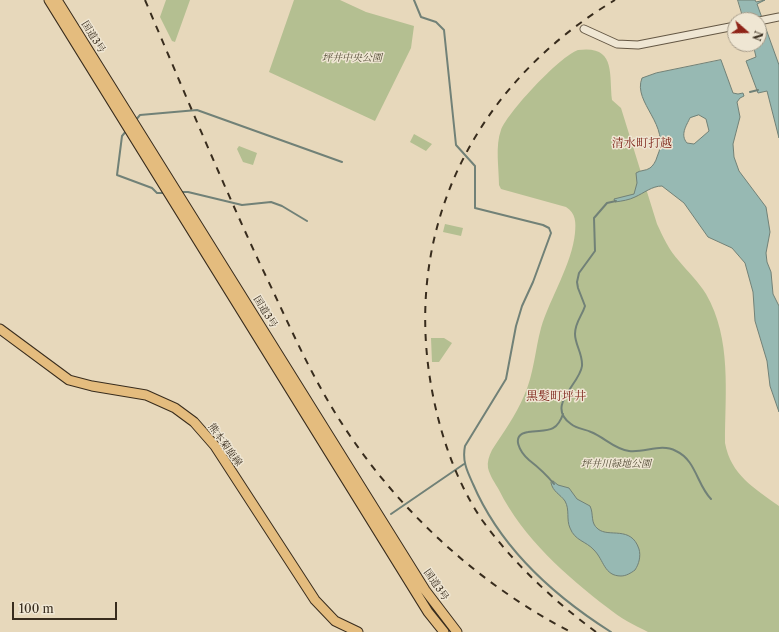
<!DOCTYPE html>
<meta charset="utf-8">
<style>
body{margin:0}
#map{position:relative;width:779px;height:632px;overflow:hidden;background:#e7d8bb;font-family:"Libre Caslon Text",serif}
canvas{display:block}
.north{position:absolute;left:727px;top:12px;width:40px;height:40px;box-sizing:border-box;background:#efe6d3;border:1px solid #a69c8a;border-radius:50%;rotate:110deg;font-size:11px;font-weight:700;line-height:16px;text-align:center;color:#382c1d}
.north::after{content:'';display:block;margin:auto;width:14px;height:18px;background:#8f2418;clip-path:polygon(50% 0,100% 100%,50% 72%,0 100%)}
.scale{position:absolute;left:12px;top:602px;width:105px;height:18px;box-sizing:border-box;border:2px solid #382c1d;border-top:0;padding-left:5px;font-size:12px;line-height:14px;white-space:nowrap;color:#382c1d;-webkit-text-stroke:3px #efe6d3;paint-order:stroke}
</style>
<div id="map">
<canvas width="779" height="632"></canvas>
<div class="north">N</div>
<div class="scale">100 m</div>
</div>
<script>
const c = document.querySelector('canvas').getContext('2d');
c.lineJoin = 'round';
function paint(path, color) {
  c.fillStyle = color;
  c.fill(path, 'evenodd');
}
function trace(path, color, width, dash) {
  c.strokeStyle = color;
  c.lineWidth = width;
  c.lineCap = dash ? 'butt' : 'round';
  c.setLineDash(dash || []);
  c.stroke(path);
}
function write(font, color, halo, rows, align = 'center') {
  c.font = font + ' "Libre Caslon Text","Noto Serif JP",serif';
  c.lineWidth = 3;
  c.setLineDash([]);
  c.textBaseline = 'middle';
  c.strokeStyle = halo;
  c.fillStyle = color;
  for (const [text, x, y, turn = 0] of rows) {
    c.save();
    c.translate(x, y);
    c.rotate((+turn || 0) * Math.PI / 180);
    c.textAlign = isNaN(turn) ? turn : align;
    if (halo) c.strokeText(text, 0, 0);
    c.fillText(text, 0, 0);
    c.restore();
  }
}
paint(new Path2D(`
 M166,0H190L175,42L172,41L160,17Z
 M294,0H340L366,12L414,26L411,48L375,121L269,72Z
 M578,50C616,45 609,73 612,100L621,108L657,224C663,237 669,250 679,261C688,272 698,281 706,294C732,339 725,393 725,443C731,475 754,488 779,506V632H648C634,625 620,618 608,608C566,576 523,538 499,490C495,483 490,476 488,468C487,462 489,456 492,450C503,433 516,415 524,396C534,374 535,350 541,328C550,298 572,264 575,233C576,223 576,213 566,207L501,189L499,185C499,168 495,146 501,130C508,112 560,56 578,50Z
 M414,134L432,144L426,151L410,142Z
 M239,146L257,153L253,165L243,162L237,149Z
 M445,224L463,228L461,236L443,232Z
 M431,338H444L452,343L439,362H432Z`), '#b4bf91');
const water = new Path2D(`
 M738,0H755L756,2L765,0L757,4L779,65V138L767,91L758,93L746,61L756,57L753,44H759V20H744Z
 M721,60L733,93L738,94L743,93L744,96L740,98L737,102L740,117L733,144L734,157L739,171L766,207L770,232L766,253L767,262L771,272L773,294L779,306V412L770,386L767,361L755,321L753,292L745,263L732,248L708,237L684,203L662,186C652,186 644,193 635,197C629,200 622,201 615,202L614,199L634,194L637,183L636,173C640,170 646,171 650,168C653,166 656,161 657,157C672,125 632,103 642,78L656,73ZM699,115L706,119L709,131L694,144L687,143C680,135 686,126 690,118Z
 M553,481L558,485L569,488L577,499L590,506C594,514 590,523 598,529C609,538 631,525 639,549C641,556 639,564 635,570C631,573 626,576 621,576C604,576 604,560 594,550C586,541 575,541 570,528C566,519 570,510 565,501C560,494 553,492 551,483Z`);
paint(water, '#97b9b3');
trace(water, '#718177', 1);
trace(new Path2D(`
 M414,0L421,17L436,22L444,30L456,145L475,166V208L543,225L549,228L551,233L533,282L522,306L516,326L506,379L465,446C462,461 467,471 473,484C500,547 554,596 611,632
 M750,92L758,90
 M135,121L140,115L197,110L342,162
 M127,130L122,136L117,175L152,188L157,193H165
 M180,192H188L242,205L271,202L282,206L307,221
 M616,201L607,203L594,218L595,251L579,273L577,282L578,288L585,306C582,316 575,322 575,334C575,345 583,354 582,366C580,384 545,406 571,424C577,429 585,429 591,432C604,437 614,449 629,451C645,453 661,443 676,451C696,460 697,485 711,499
 M554,484C546,474 538,467 529,460C521,453 509,435 528,432C544,429 556,435 563,414
 M391,514L464,464`), '#718177', 2);
const tertiary = new Path2D(`
 M759,21L779,17
 M584,29L617,44L638,45L735,26`);
const primary = new Path2D(`
 M0,329L69,380L92,386L146,395L175,408L194,422L215,446L315,600L335,621L358,632`);
const trunk = new Path2D(`
 M49,0L428,612L444,632
 M57,0L425,590L457,632`);
trace(tertiary, '#645744', 9);
trace(primary, '#382c1d', 11);
trace(trunk, '#382c1d', 11);
trace(tertiary, '#efe6d3', 7);
trace(primary, '#e4bc7e', 9);
trace(trunk, '#e4bc7e', 9);
trace(new Path2D(`
 M145,0C183,89 220,178 261,266C284,313 304,361 331,406C387,500 473,582 571,632
 M596,632C553,600 514,564 482,520C455,480 439,431 431,385C403,224 478,82 615,0`), '#382c1d', 2, [7, 7]);
write('10px', '#382c1d', '#efe6d3', [
 ["国道3号",93,37,58],
 ["国道3号",265,312,58],
 ["熊本菊鹿線",225,445,54],
 ["国道3号",436,585,55]
]);
write('italic 10px', '#514934', '#efe6d3', [
 ["坪井中央公園",352,58],
 ["坪井川緑地公園",616,464]
]);
write('12px', '#7a1f14', '#efe6d3', [
 ["清水町打越",642,144],
 ["黒髪町坪井",556,397]
]);
</script>
